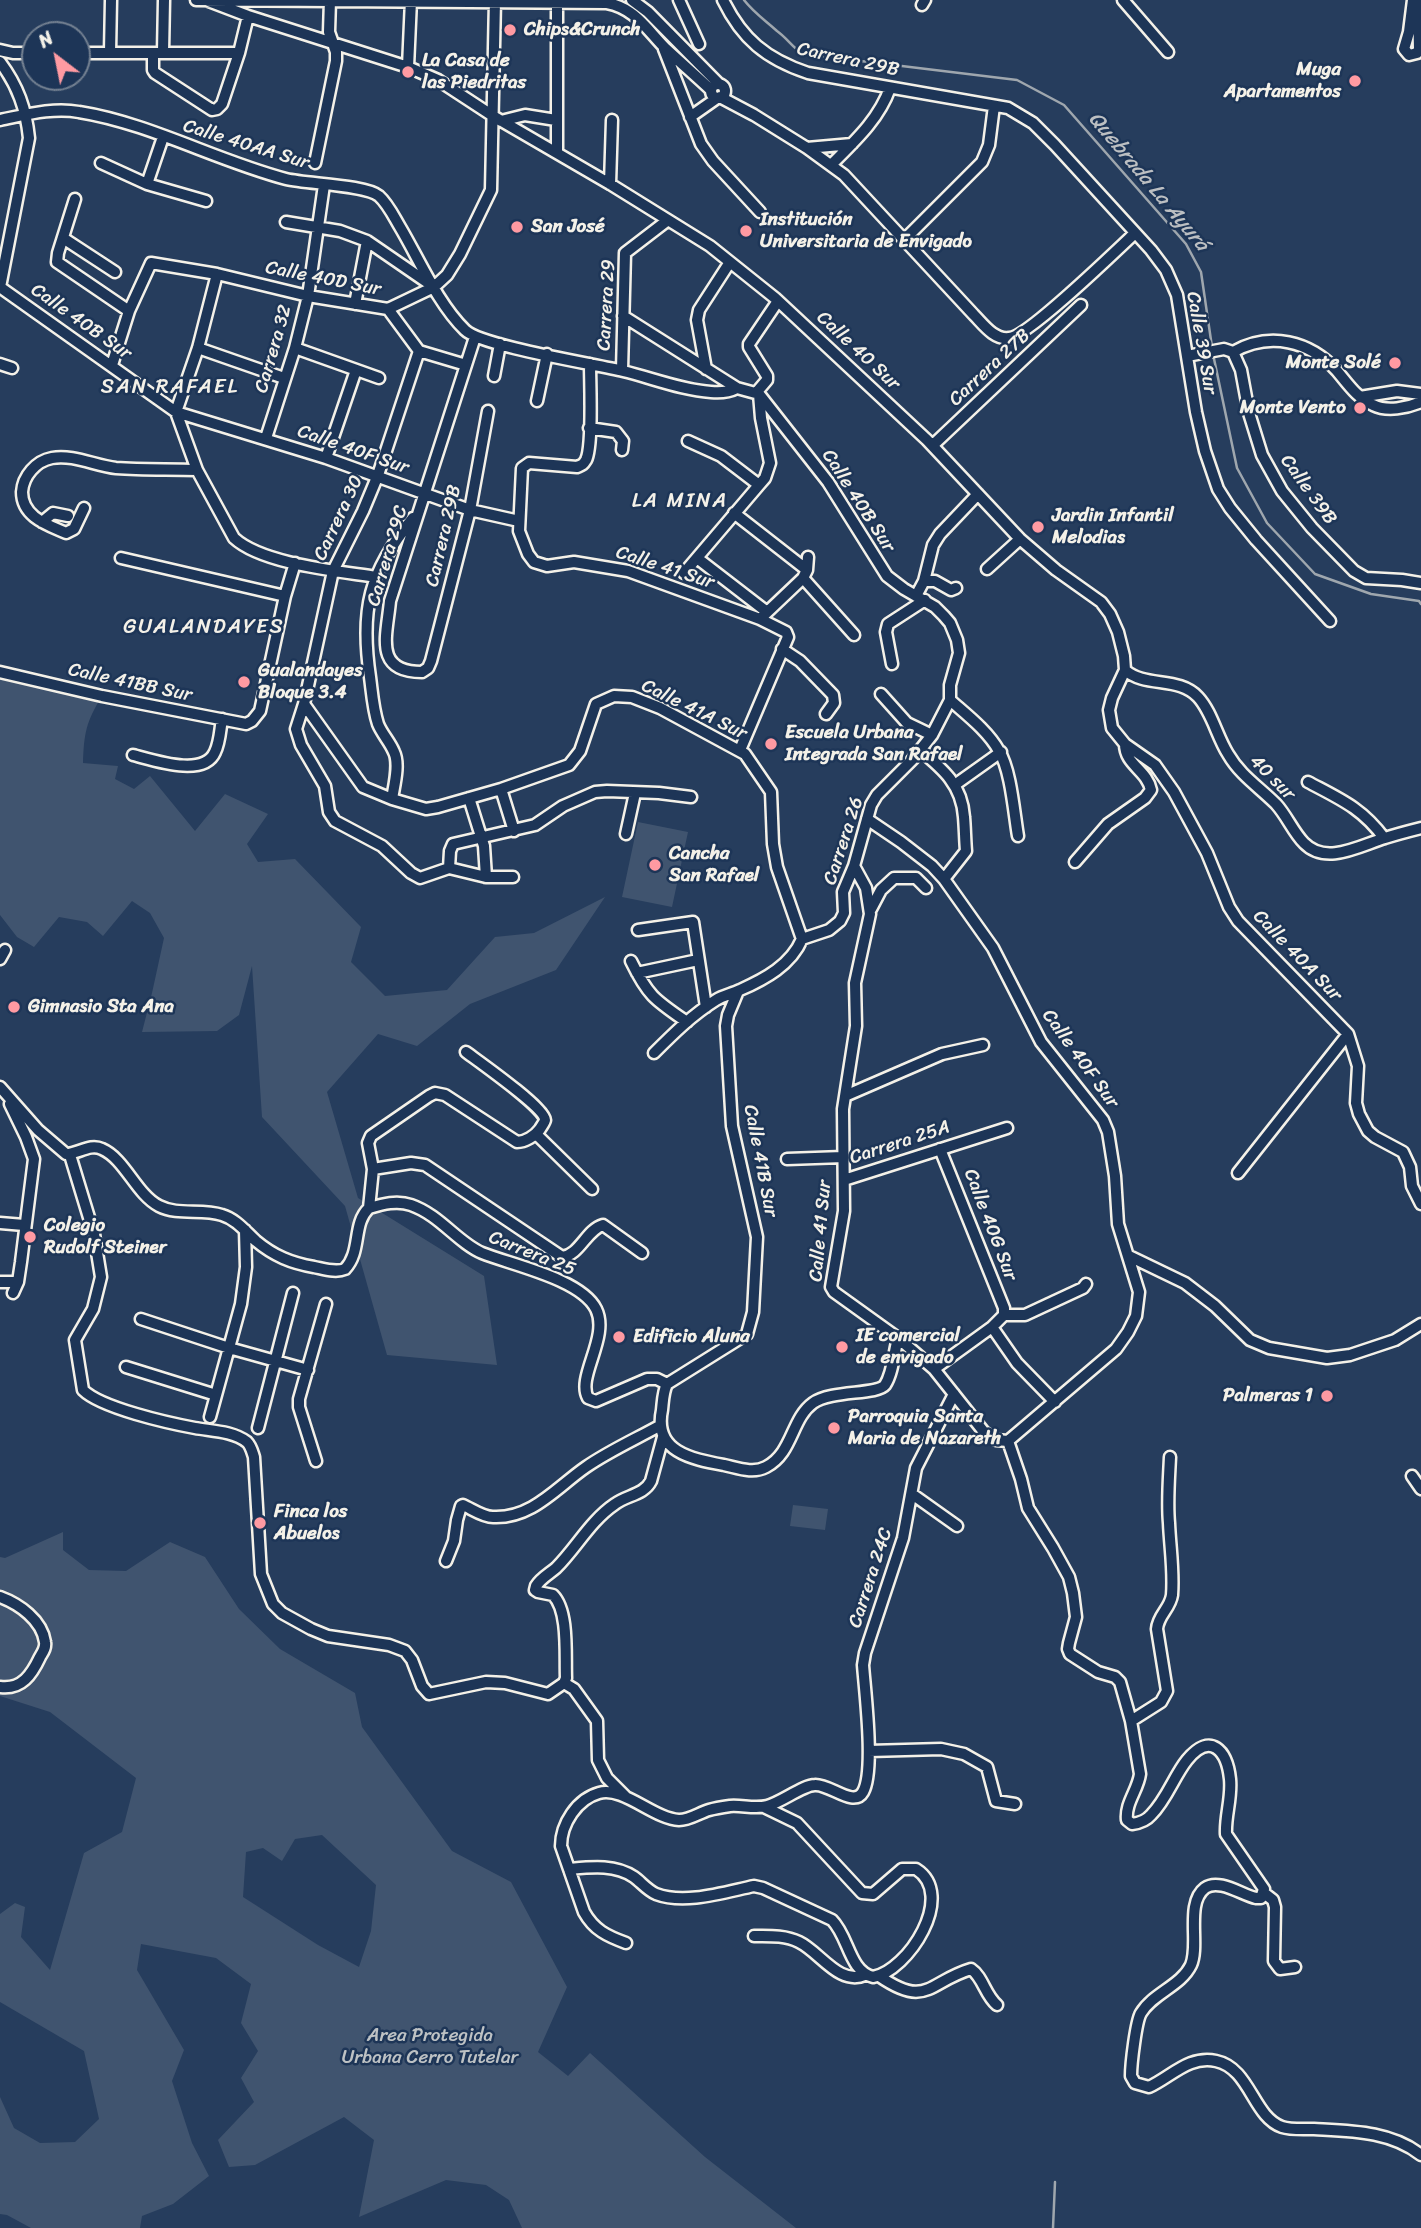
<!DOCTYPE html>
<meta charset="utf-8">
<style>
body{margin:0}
#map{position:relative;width:1421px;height:2228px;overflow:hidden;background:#263d5d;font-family:Sriracha,sans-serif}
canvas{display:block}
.north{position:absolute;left:21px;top:21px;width:70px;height:70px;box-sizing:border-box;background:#1d3557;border:2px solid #738091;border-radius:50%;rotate:328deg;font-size:19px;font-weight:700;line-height:28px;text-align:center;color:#f4f1e8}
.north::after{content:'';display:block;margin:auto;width:24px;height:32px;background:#ff9aa2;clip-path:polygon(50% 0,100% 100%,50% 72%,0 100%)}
</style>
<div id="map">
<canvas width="1421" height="2228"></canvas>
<div class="north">N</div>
</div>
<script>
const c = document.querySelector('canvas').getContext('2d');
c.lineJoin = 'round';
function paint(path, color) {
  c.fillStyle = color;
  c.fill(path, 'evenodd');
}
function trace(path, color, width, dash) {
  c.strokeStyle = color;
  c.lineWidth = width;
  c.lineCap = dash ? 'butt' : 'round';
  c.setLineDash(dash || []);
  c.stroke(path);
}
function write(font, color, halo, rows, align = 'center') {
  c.font = font + ' Sriracha,sans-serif';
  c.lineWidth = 5;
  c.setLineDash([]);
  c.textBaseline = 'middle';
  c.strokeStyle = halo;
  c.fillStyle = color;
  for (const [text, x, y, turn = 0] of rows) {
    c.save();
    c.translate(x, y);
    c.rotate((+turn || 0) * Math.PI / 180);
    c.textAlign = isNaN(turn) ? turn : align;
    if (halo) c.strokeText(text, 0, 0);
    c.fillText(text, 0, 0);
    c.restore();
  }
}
paint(new Path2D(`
 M0,668L102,696C86,722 84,733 83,763L118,766L115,779L134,789L150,776L195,831L225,794L268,814L247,844L258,862L295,859L361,927L351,962L385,996L447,990L495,937L534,933L605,897L556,970L470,1004L417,1046L378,1034L327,1092L358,1198L484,1276L497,1365L387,1355L345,1206L262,1117L252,966L239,1015L217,1031L142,1032L152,993L164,938L150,913L132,901L103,936L87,922L59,917L34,947L17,937L0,915Z
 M638,822L688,832L672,907L622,897Z
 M793,1505L828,1509L825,1530L790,1526Z
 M63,1532V1550L89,1570L126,1571L170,1542L205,1557L239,1609L280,1649L355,1693L362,1727L452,1851L511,1882L567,1987L538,2052L568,2076L590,2053L705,2157L796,2228H522L509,2200L486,2185L446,2180L359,2217L374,2140L344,2117L255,2165L229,2167L218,2140L254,2102L241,2078L258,2051L241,2023L251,1984L216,1958L141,1944L137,1970L184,2050L172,2081L192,2143L209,2176L173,2204L142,2216L140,2228H31L7,2215L0,2214V2097L14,2128L40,2143L75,2142L99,2119L84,2051L0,2002V1914L15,1903L25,1907L21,1937L50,1970L84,1853L122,1832L136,1778L50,1712L0,1696V1557L5,1558ZM322,1835L376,1885L371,1931L359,1967L318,1945L243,1897L246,1852L263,1848L282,1861L295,1839Z`), '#40546f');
trace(new Path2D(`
 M744,0C754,13 765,20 777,31C787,38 793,48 803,54L1017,80L1064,105L1186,244L1201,272L1212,347
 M1213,354L1237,468L1267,523L1315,574L1371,594L1419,601L1421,604
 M1053,2228L1055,2182`), '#9fa7ae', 2.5);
const minor = new Path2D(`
 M196,0L607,3C635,8 647,30 666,49C681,63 696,76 711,90
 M206,0L248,16L408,67L438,80L493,116L610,184L710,246L775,298L927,440L1020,539L1056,570L1101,602L1110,614L1118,632L1124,656L1125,670L1112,698L1109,710L1112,728L1125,744L1155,765L1174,792L1207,853L1229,907L1238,921L1348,1034L1358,1066L1356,1103L1359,1114L1368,1131L1375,1137L1403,1152L1410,1167L1412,1186L1421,1204
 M632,0L648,12L719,84
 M679,0L699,44
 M723,0C742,39 766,59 808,73L1008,108L1033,123L1055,145L1151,250L1166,270L1177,295L1196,412L1205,451L1218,489L1230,508L1256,540L1330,621
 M1123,0L1168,52
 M1413,0L1409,32L1404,49L1409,55L1417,53L1419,49
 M1418,1L1419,49
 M922,5L925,0
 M664,49L701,144L713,161L760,212
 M0,50L13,53H35
 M110,52L111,0
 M163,52L164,0
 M77,53H239
 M153,53V70L155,73L212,110L217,109L222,104L239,53L248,16
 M0,62C18,86 26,109 29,138L0,287
 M408,67L411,0
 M711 91a7 7 0 1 1 14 0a7 7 0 1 1-14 0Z
 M720,97L754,115L807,148L844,175L974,315C983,324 994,340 1009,338C1027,337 1117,250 1135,233
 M690,117L717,98
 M0,120C25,115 53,107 79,112C149,123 217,161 286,179C307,184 366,185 379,196C388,204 394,217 400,227C419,259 438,304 465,330C481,346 594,364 623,371C652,378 682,390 711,392C720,393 729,392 737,388
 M501,121L525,115L556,120
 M807,148L852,144
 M557,153V0
 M101,163L147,184L163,137
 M315,163L336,61V52L329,32L330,0
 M832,164C855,141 879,119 890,88
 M147,184L206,201
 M610,184L612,120
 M75,199L58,253L57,262L129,311
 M286,222L340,231L367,241L431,285
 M63,238L115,272
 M904,240L982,162L989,145L994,106
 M217,274L198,348L176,412L197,470L234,538C262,564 338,571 376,577
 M0,287L176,412L326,458L470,510L519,521
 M355,304L367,241
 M388,309L434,287L447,275L460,254L491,190L495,0
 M623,316L737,388L759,394L828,482L887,576L904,589L935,607L944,616L950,623L957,640L959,653L950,685V700L932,735L913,759L877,795L871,805L854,866L843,892L844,913L840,921L829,930L802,939
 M475,337L390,601C387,635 373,672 422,672L428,668L431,661L470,510L488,411
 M198,348L284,378
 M295,348L379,378
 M419,351L378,475L363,511L333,571L304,704L296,729L301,745L325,786L329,812L335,821L382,846L411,873L420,878L449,868
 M1233,352L1241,370L1249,413L1262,455L1282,491L1312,528L1354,571L1366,578L1402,580L1421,583
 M1187,356L1224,349L1233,352C1270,331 1310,341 1337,371C1348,384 1357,398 1373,405C1387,412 1407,408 1421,402
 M0,364L12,368
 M590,364C590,383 593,446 586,460C583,465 582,465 577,467L529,463L522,468L519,531L528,554L534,562L547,566L574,562L628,571L760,619L786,632L788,637L740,750
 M112,365L129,311L151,263L217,274L308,296L388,309L419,351L466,365
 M706,369L697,320L699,310L730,262
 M622,370L625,253L668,220
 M494,376L500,344
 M756,393L767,380V376L749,347V344L778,301
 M1360,397L1397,391L1421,394
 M537,401L547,354
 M589,428L616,432L623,441L622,450
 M266,438L295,348L308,296L324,185
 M688,441L721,456L759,485
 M933,445L1081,305
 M326,458L356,370
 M84,508L74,529L66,533C48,525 22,517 22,492C23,476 36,461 52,458C73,454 96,466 116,468C143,470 170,469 197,470
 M734,513L807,570
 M42,522L53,513L68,516
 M121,558L285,596
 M697,558L767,612
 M987,569L1020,539
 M684,573L759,485L765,478L770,463L761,418L759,394
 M803,578L854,635
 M924,581H935L951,590L956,588
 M916,596L924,581L933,545L940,534L978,494
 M763,616L803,578L807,570L808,557
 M782,649L800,661L833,695L834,703L826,714
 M892,664L886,632L888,624L925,600
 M1125,670C1145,688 1179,676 1198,697C1212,712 1217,737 1228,754C1240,775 1259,787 1276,804C1287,816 1293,832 1304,843C1326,866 1361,845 1385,838C1397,834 1409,831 1421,828
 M0,672L102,696L246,724L252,721L260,711L285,596L295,563
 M881,694L907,723L932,735
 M950,700C967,715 988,731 999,751C1011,770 1014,813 1018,836
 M304,704L363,787L392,799L426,809L438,807L501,789L569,765L580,751L596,704L614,696L632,697L660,708L745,754L771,792L773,844L777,867L802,939C791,965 765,979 740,990C732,994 724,995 716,1000C692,1015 673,1034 654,1053
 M920,750C943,769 962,785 964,817C965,828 965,839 966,851L944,879
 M133,755C153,760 204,778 215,752C220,742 220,730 222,719
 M1308,782C1340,799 1362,808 1384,838
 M956,784L1001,752
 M501,789L514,831
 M469,798L484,846L486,877
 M392,799C394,786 400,764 394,752C390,742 382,734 378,724C373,709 372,692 370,677C360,609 369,572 413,518
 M867,819L901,842L932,866L944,879L993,948L1041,1042L1103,1120L1108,1132L1115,1176L1118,1224L1139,1292L1136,1316L1128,1332L1116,1349L1008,1441
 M626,834L635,793
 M1075,862L1108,824L1145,798L1151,790C1147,770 1125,765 1125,744
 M854,866L866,888L870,914L855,983L856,1026L843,1109L844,1211L831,1287L834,1292L898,1338L934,1369L984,1432L996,1440L1008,1441
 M449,868L450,851L453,844L535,825L563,806L595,792L607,791L659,793L691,797
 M449,868L486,877H513
 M871,909L881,890L894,878H916L926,888
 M638,930L693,922L706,1007
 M0,959L5,950
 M631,961C648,996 655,1000 687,1022
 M637,973L698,960
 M738,991L728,1015L726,1026L732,1126L757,1237L753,1312L747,1334L667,1384C663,1392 663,1401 662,1410C653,1452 692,1459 724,1465C738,1468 753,1474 766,1467C793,1453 791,1419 813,1403C831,1390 877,1395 885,1385C893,1373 894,1352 898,1338
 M0,1087L38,1130L66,1154C78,1154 90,1143 102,1149C125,1159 136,1194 159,1206C178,1216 202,1208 222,1215C236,1219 246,1232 256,1241C274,1256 291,1263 314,1267C324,1269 336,1273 345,1269C362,1251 352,1224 369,1208
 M845,1096L942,1054L983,1045
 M10,1104L26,1137L34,1159L21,1262L18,1282L13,1293
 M536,1134L592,1189
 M940,1149L1004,1308V1315
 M70,1155L94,1234L101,1277L93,1309L75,1340L83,1390C101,1408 168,1423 195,1428C211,1431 233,1431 247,1442C251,1446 252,1451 254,1457L261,1574L273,1604L282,1613L311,1629L328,1636L389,1645L405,1651L412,1660L422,1686L429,1694L486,1682L505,1683L548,1694L564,1683L566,1678C565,1655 569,1611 553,1595L538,1592L535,1590L536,1586C541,1578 549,1574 556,1568C577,1547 590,1521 615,1504C627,1495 644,1495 651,1481L663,1437
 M787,1159L843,1157
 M373,1169L411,1163L425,1165L562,1257C580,1255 586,1230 603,1225L642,1253
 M1238,1173L1348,1034
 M844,1180L1007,1128
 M369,1208C383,1204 397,1200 411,1205C440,1215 458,1243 482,1253C512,1265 581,1279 596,1309C610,1337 576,1377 588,1398L596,1401L647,1379H657L667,1384
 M369,1208L373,1169L368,1143L371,1136L429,1096L435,1093L445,1095L517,1142C525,1142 535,1136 540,1129C541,1127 545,1122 545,1120C545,1108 478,1061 466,1052
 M0,1223L24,1225
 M1129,1256L1185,1283L1215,1306L1250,1340L1269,1348L1327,1358L1350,1355L1395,1340L1421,1324
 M0,1282H18
 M1004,1315H1025L1083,1288L1086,1284
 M141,1319L229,1348L308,1370
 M992,1327L1017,1363L1055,1402
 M126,1367L216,1395
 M934,1369L992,1327L1004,1315
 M210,1417L241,1304L246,1267L245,1230
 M258,1428L293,1293
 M1008,1441L1021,1479L1028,1508L1053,1548L1069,1577L1073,1593L1076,1617L1069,1643L1068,1649L1070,1654L1098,1672L1115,1677L1120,1682L1131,1721L1140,1774C1138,1790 1125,1803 1127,1820L1132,1824C1140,1823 1146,1821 1151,1815C1167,1799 1174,1776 1187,1760C1211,1731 1227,1751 1230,1779C1232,1798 1225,1816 1226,1834L1264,1889L1261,1898H1256C1242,1895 1219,1878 1205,1888C1185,1903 1200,1945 1191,1965C1181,1986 1153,1993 1141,2013C1136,2021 1131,2064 1131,2076L1135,2083L1149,2087C1171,2077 1189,2055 1216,2061C1250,2068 1253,2117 1282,2127C1291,2130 1304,2129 1314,2129C1351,2131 1391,2131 1421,2155
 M316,1461L299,1407V1399L326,1304
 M1412,1476L1421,1489
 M912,1494L957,1526
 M446,1561L454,1541L457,1520L461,1506L463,1505C472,1509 483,1517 493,1517C532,1519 557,1487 586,1467C609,1451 636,1439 661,1425
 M0,1597C19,1604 42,1620 45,1642C46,1648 43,1652 40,1657C32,1674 22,1690 0,1687
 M564,1683L574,1689L597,1721L598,1760L607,1778L625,1796
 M1131,1721L1161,1702L1167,1691L1157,1629C1158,1615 1170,1609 1172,1595C1174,1571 1170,1547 1169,1523C1167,1502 1169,1479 1170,1457
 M869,1751L941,1749L964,1754L987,1767L996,1801L1015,1804
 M569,1869C591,1867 615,1864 634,1877C641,1882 647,1890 656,1894C685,1905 725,1892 754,1886L763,1888L832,1920C849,1937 849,1971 873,1977C908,1971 957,1895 916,1869H902L873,1894L862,1893L797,1823L764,1807
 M1264,1893L1273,1900L1275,1907L1274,1961L1280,1969L1295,1967
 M754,1936C769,1936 785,1935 799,1942C820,1952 839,1986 865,1975
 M626,1943C607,1936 594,1930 584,1912L561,1846C561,1824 577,1799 599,1793C623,1786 654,1819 679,1820C690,1820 699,1813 709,1810C716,1808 723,1807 730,1806C742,1805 755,1809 767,1806C782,1802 803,1785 815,1785C830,1784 854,1808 863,1792C875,1771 865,1692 863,1665L865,1653L903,1538L916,1468L954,1394
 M879,1976C927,2009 928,1982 971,1969C983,1977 985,1995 997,2005`);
trace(minor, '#f4f1e8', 15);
trace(minor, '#1d3557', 10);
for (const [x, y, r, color] of [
 [510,30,7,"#ff9aa2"],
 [408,72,7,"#ff9aa2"],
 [1355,81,7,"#ff9aa2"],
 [517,227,7,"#ff9aa2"],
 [746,231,7,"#ff9aa2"],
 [1395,363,7,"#ff9aa2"],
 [1360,408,7,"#ff9aa2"],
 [1038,527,7,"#ff9aa2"],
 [244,682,7,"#ff9aa2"],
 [771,744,7,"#ff9aa2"],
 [655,865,7,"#ff9aa2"],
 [14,1007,7,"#ff9aa2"],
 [30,1237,7,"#ff9aa2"],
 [619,1337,7,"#ff9aa2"],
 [842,1347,7,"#ff9aa2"],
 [1327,1396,7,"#ff9aa2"],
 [834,1428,7,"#ff9aa2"],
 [260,1523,7,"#ff9aa2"]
]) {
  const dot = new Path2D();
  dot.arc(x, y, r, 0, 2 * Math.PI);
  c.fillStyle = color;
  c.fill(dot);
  trace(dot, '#1d3557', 2.5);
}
write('bold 19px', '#f4f1e8', '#1d3557', [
 ["Chips&Crunch",524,30],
 ["La Casa de",422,61],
 ["las Piedritas",422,83],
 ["Muga",1341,70,"right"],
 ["Apartamentos",1341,92,"right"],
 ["Institución",760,220],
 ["Universitaria de Envigado",760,242],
 ["San José",531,227],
 ["Monte Solé",1381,363,"right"],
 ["Monte Vento",1346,408,"right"],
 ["Jardin Infantil",1052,516],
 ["Melodias",1052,538],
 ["Gualandayes",258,671],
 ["Bloque 3.4",258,693],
 ["Escuela Urbana",785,733],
 ["Integrada San Rafael",785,755],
 ["Cancha",669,854],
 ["San Rafael",669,876],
 ["Gimnasio Sta Ana",28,1007],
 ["Colegio",44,1226],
 ["Rudolf Steiner",44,1248],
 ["IE comercial",856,1336],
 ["de envigado",856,1358],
 ["Edificio Aluna",633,1337],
 ["Palmeras 1",1313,1396,"right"],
 ["Parroquia Santa",848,1417],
 ["Maria de Nazareth",848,1439],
 ["Finca los",274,1512],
 ["Abuelos",274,1534]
], 'left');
write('19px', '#f4f1e8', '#1d3557', [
 ["Carrera 29B",848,60,12],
 ["Calle 40AA Sur",246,145,17],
 ["Calle 40D Sur",323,279,11],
 ["Carrera 29",607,305,-87],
 ["Calle 40B Sur",81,322,35],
 ["Calle 39 Sur",1201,343,80],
 ["Carrera 32",274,349,-74],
 ["Calle 40 Sur",858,351,43],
 ["Carrera 27B",990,368,-43],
 ["Calle 40F Sur",353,450,19],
 ["Calle 39B",1308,490,54],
 ["Calle 40B Sur",858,501,57],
 ["Carrera 30",339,518,-65],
 ["Carrera 29B",444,536,-77],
 ["Carrera 29C",388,556,-74],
 ["Calle 41 Sur",665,568,18],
 ["Calle 41BB Sur",130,683,12],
 ["Calle 41A Sur",694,710,26],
 ["40 sur",1272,778,45],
 ["Carrera 26",844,841,-72],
 ["Calle 40A Sur",1297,956,46],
 ["Calle 40F Sur",1080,1059,54],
 ["Carrera 25A",900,1143,-18],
 ["Calle 41B Sur",760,1161,79],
 ["Calle 40G Sur",990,1225,69],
 ["Calle 41 Sur",821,1231,-85],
 ["Carrera 25",532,1254,22],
 ["Carrera 24C",871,1578,-72]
]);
write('19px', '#bec2c4', '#1d3557', [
 ["Area Protegida",430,2036],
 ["Urbana Cerro Tutelar",430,2058]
]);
write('italic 21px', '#bcbfc2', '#1d3557', [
 ["Quebrada La Ayurá",1148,182,50]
]);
c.letterSpacing = '2px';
write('21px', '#f4f1e8', '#1d3557', [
 ["SAN RAFAEL",170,388],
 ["LA MINA",680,502],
 ["GUALANDAYES",204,628]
]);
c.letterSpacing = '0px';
</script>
